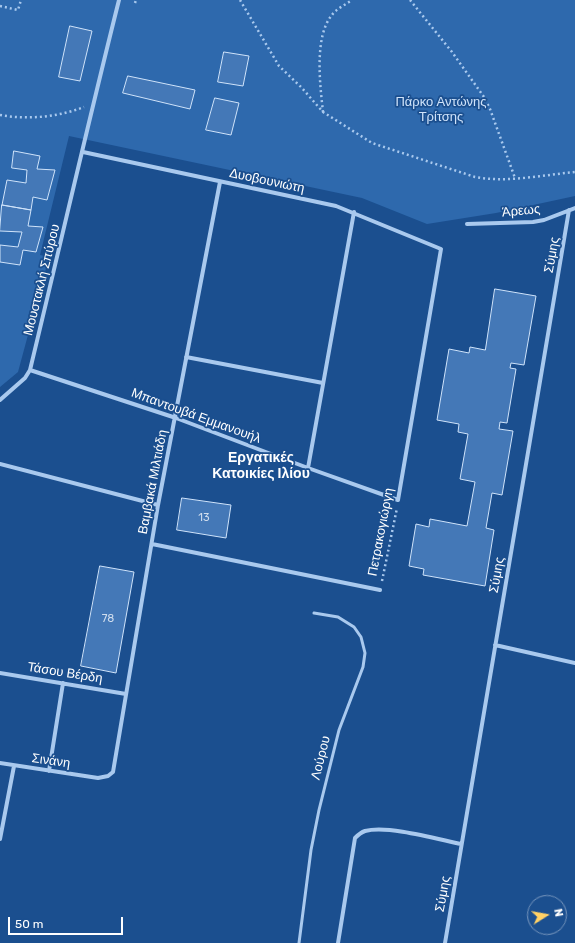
<!DOCTYPE html>
<meta charset="utf-8">
<style>
body{margin:0}
#map{position:relative;width:575px;height:943px;overflow:hidden;background:#1b4f8f;font-family:Rubik,sans-serif}
canvas{display:block}
.north{position:absolute;left:527px;top:895px;width:40px;height:40px;box-sizing:border-box;background:#1b4f8f;border:1px solid #7695bc;border-radius:50%;rotate:79deg;font-size:11px;font-weight:700;line-height:16px;text-align:center;color:#fff}
.north::after{content:'';display:block;margin:auto;width:14px;height:18px;background:#ffd166;clip-path:polygon(50% 0,100% 100%,50% 72%,0 100%)}
.scale{position:absolute;left:8px;top:917px;width:115px;height:18px;box-sizing:border-box;border:2px solid #fff;border-top:0;padding-left:5px;font-size:12px;line-height:14px;white-space:nowrap;color:#fff;-webkit-text-stroke:3px #1b4f8f;paint-order:stroke}
</style>
<div id="map">
<canvas width="575" height="943"></canvas>
<div class="north">N</div>
<div class="scale">50 m</div>
</div>
<script>
const c = document.querySelector('canvas').getContext('2d');
c.lineJoin = 'round';
function paint(path, color) {
  c.fillStyle = color;
  c.fill(path, 'evenodd');
}
function trace(path, color, width, dash) {
  c.strokeStyle = color;
  c.lineWidth = width;
  c.lineCap = dash ? 'butt' : 'round';
  c.setLineDash(dash || []);
  c.stroke(path);
}
function write(font, color, halo, rows, align = 'center') {
  c.font = font + ' Rubik,sans-serif';
  c.lineWidth = 3.5;
  c.setLineDash([]);
  c.textBaseline = 'middle';
  c.strokeStyle = halo;
  c.fillStyle = color;
  for (const [text, x, y, turn = 0] of rows) {
    c.save();
    c.translate(x, y);
    c.rotate((+turn || 0) * Math.PI / 180);
    c.textAlign = isNaN(turn) ? turn : align;
    if (halo) c.strokeText(text, 0, 0);
    c.fillText(text, 0, 0);
    c.restore();
  }
}
paint(new Path2D(`
 M0,0H575V196L496,213L427,224L362,198L69,136L40,255L49,257L18,372L0,387Z`), '#2e69ad');
const building = new Path2D(`
 M70,26L92,31L80,81L59,77Z
 M224,52L249,56L243,86L218,82Z
 M128,76L195,90L190,109L123,93Z
 M215,98L239,103L231,135L206,130Z
 M14,151L40,156L37,169L55,170L47,200L33,197L31,210L2,205L7,180L26,183L27,170L12,168Z
 M2,205L31,210L28,226L43,227L36,252L23,250L20,265L0,262V245L18,247L22,232L0,231Z
 M495,289L536,296L524,365L511,363L510,368L516,369L507,423L500,422L499,429L513,431L502,495L492,493L486,528L494,530L485,586L423,575L424,569L409,566L416,524L429,527L430,519L467,526L475,482L460,479L468,434L458,432L459,424L437,420L449,349L469,353L470,347L485,350Z
 M182,498L231,505L226,538L177,530Z
 M100,566L134,572L116,673L81,666Z`);
paint(building, '#4478b7');
trace(building, '#cfe3fa', 1);
trace(new Path2D(`
 M240,0L279,66L301,87L323,112L372,143L475,177C508,183 542,175 575,172
 M410,0L452,52L484,97L490,109L515,178
 M135,3L136,0
 M0,6L18,10L21,0
 M323,112C320,85 314,36 332,15C336,9 345,5 352,0
 M0,115C28,120 58,117 84,107
 M382,581L397,508`), '#a9c9ee', 2.5, [2, 3]);
trace(new Path2D(`
 M299,943L311,850L319,810L339,730L363,667L365,653L361,637L354,627L338,617L314,613`), '#a9c9ee', 3);
trace(new Path2D(`
 M467,224L533,222L544,220L575,208
 M186,357L323,383
 M30,370L176,418L308,468L398,500L441,249L336,206L83,152
 M0,400L25,378L30,370C60,246 88,123 119,0
 M0,464L158,505
 M308,468L354,212
 M152,544L380,590
 M495,645L575,663
 M0,673L126,694
 M0,763L98,778L108,776L113,772L158,505L220,182
 M49,771L63,683
 M0,839L14,766
 M338,943L355,838C358,835 362,832 365,831C388,825 437,839 461,844
 M445,943L569,210`), '#a9c9ee', 4);
write('11px', '#d0dded', null, [
 ["13",204,518],
 ["78",108,619]
]);
write('13px', '#cfe3fa', '#1b4f8f', [
 ["Πάρκο Αντώνης",441,102],
 ["Τρίτσης",441,117]
]);
write('13px', '#fff', '#1b4f8f', [
 ["Δυοβουνιώτη",267,181,12],
 ["Άρεως",521,211,-5],
 ["Σύμης",552,255,-80],
 ["Μουστακλή Σπύρου",42,280,-76],
 ["Μπαντουβά Εμμανουήλ",196,416,20],
 ["Βαμβακά Μιλτιάδη",153,482,-79],
 ["Πετρακογιώργη",381,532,-79],
 ["Σύμης",497,575,-80],
 ["Τάσου Βέρδη",65,673,9],
 ["Λούρου",321,758,-76],
 ["Σινάνη",51,761,8],
 ["Σύμης",443,894,-80]
]);
write('bold 14px', '#fff', '#1b4f8f', [
 ["Εργατικές",261,458],
 ["Κατοικίες Ιλίου",261,474]
]);
</script>
